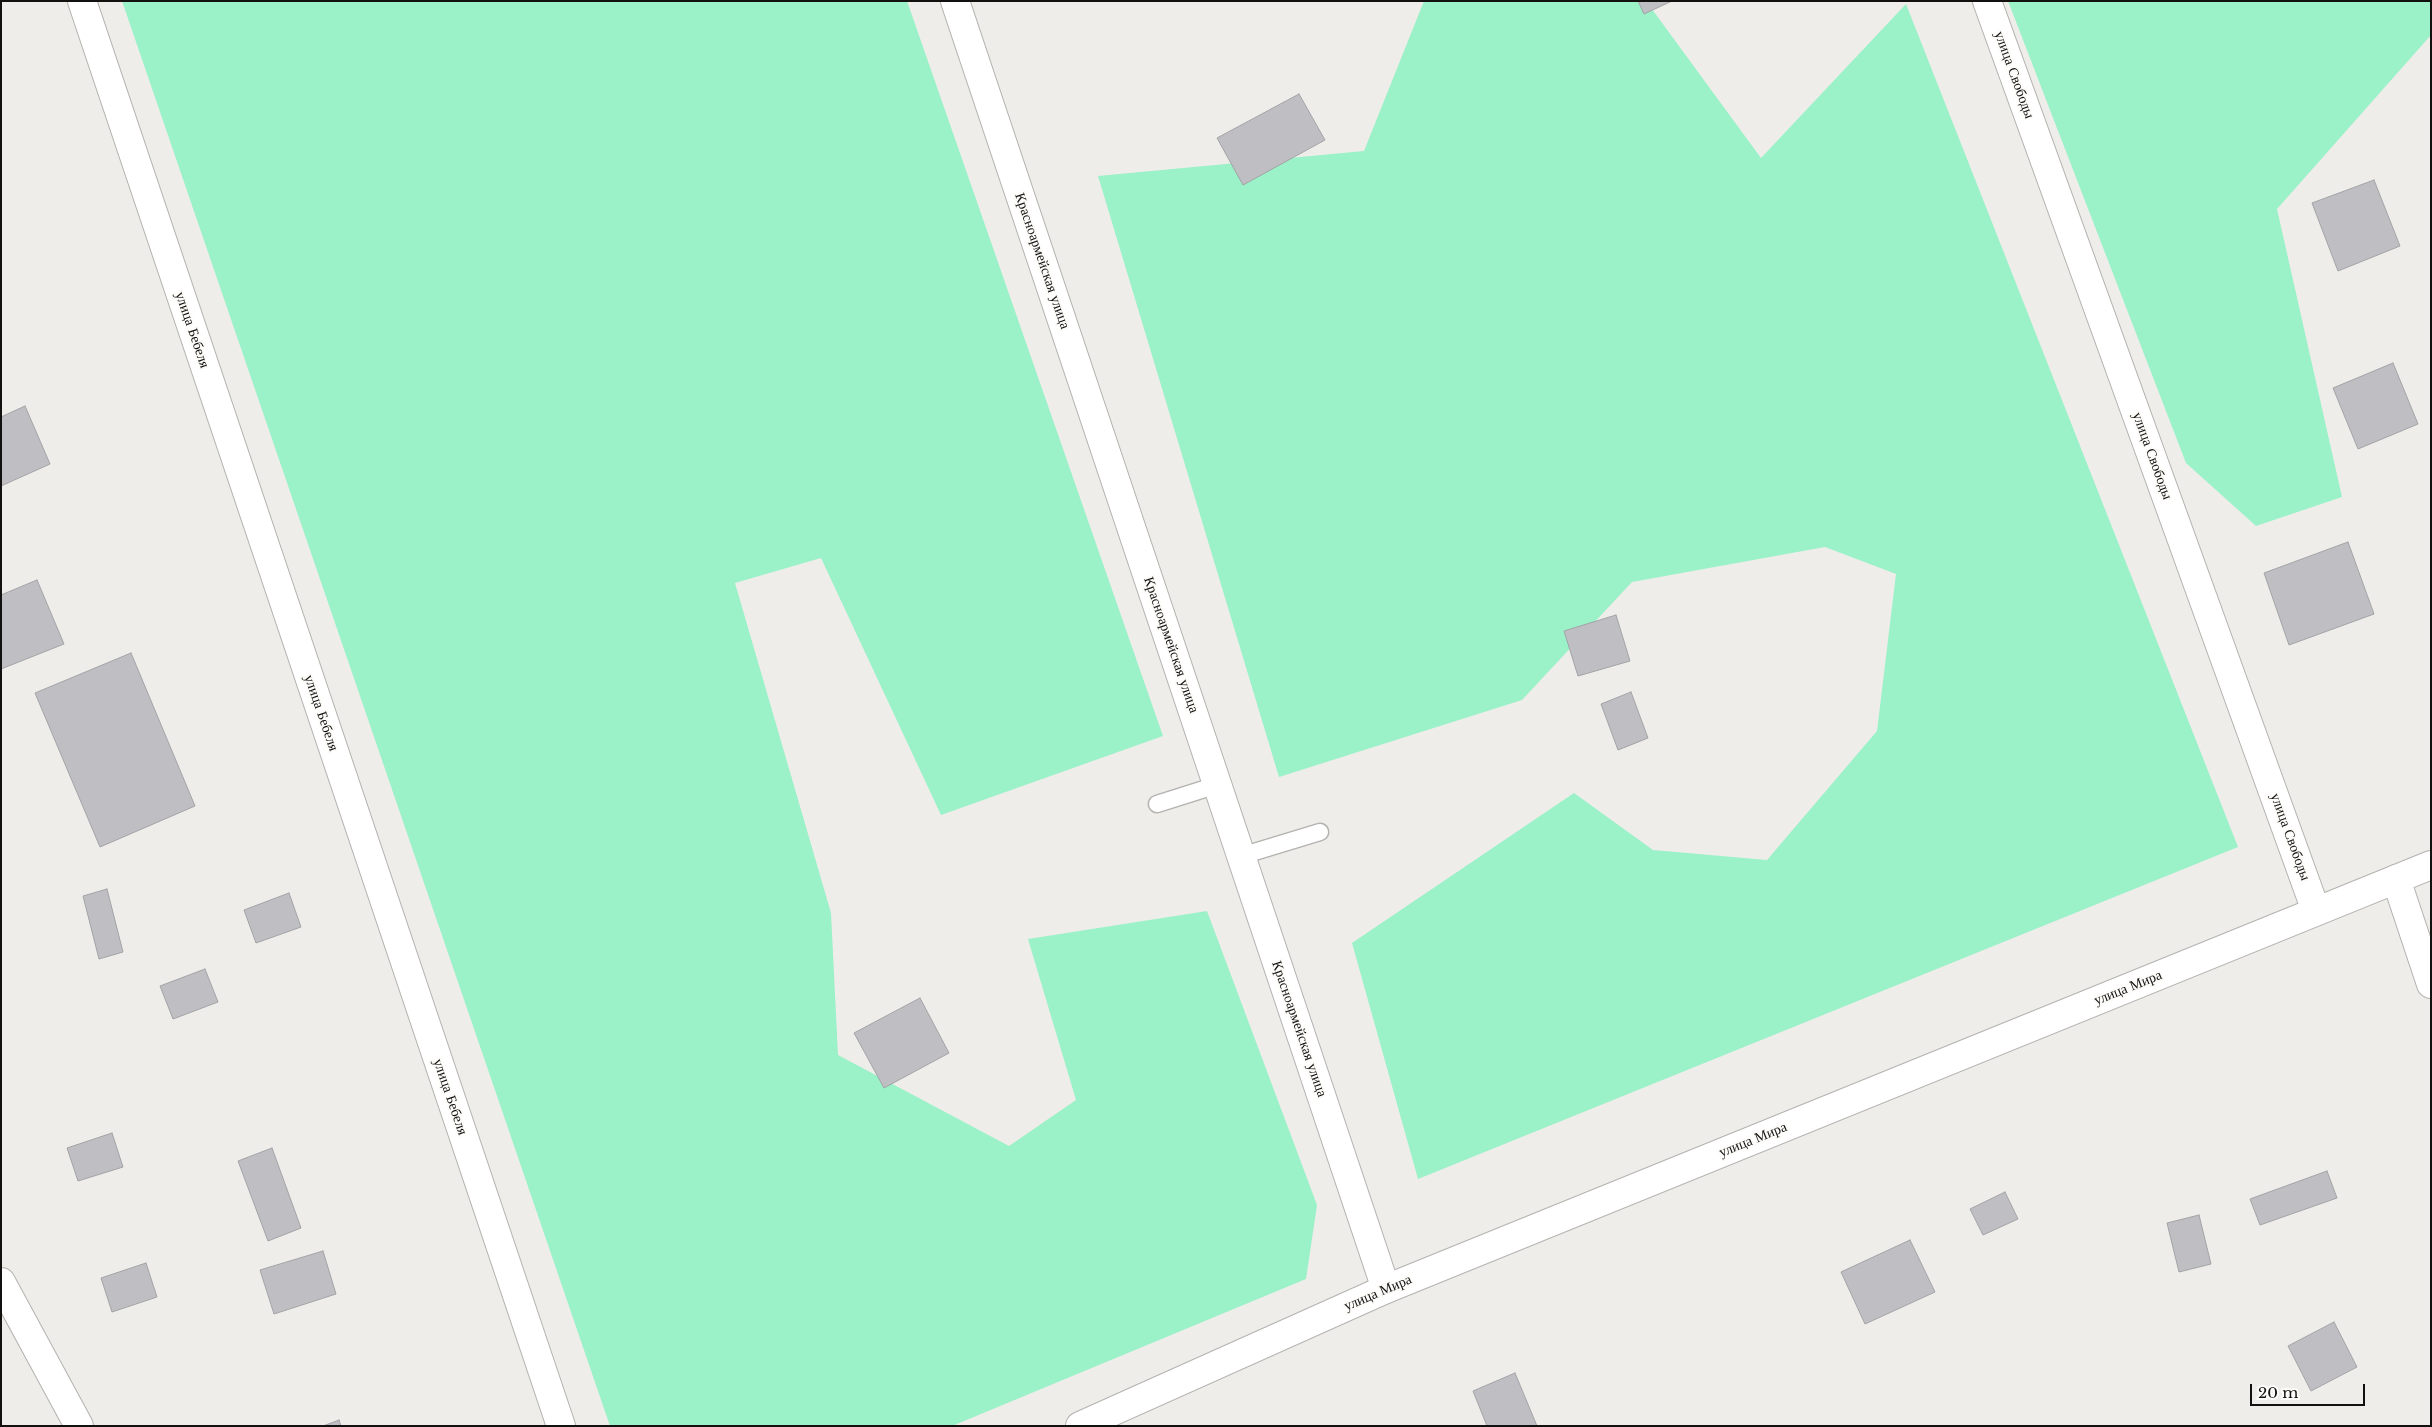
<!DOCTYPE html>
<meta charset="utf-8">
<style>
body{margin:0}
#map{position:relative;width:2432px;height:1427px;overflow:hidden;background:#efedea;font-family:"Libre Baskerville",serif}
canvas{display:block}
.frame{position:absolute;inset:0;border:2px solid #121110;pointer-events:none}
.scale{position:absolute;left:2250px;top:1384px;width:115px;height:22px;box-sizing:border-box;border:2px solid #121110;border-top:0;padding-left:6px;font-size:15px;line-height:18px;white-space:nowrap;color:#121110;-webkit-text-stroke:4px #fcfbf7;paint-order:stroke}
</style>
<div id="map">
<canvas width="2432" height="1427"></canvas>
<div class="frame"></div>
<div class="scale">20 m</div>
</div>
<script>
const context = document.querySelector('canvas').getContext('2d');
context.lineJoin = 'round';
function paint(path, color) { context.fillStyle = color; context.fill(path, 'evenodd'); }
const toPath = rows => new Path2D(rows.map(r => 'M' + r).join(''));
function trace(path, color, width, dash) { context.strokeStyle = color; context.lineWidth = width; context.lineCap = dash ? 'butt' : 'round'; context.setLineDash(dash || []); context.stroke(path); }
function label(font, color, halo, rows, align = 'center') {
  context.font = font + ' "Libre Baskerville",serif'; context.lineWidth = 4; context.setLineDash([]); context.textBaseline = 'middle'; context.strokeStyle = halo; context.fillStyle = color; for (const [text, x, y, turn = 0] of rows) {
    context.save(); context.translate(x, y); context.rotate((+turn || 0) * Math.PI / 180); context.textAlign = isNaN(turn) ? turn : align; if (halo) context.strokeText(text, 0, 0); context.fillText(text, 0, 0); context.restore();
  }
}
const green = toPath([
 [122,1,907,1,1163,736,941,815,821,558,735,583,831,913,838,1055,1009,1146,1076,1100,1028,939,1207,911,1317,1205,1306,1279,952,1426,610,1426],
 [1424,1,1646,1,1761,158,1906,4,2238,847,1418,1179,1352,943,1574,793,1653,850,1767,860,1877,731,1896,574,1825,547,1632,582,1522,700,1279,777,1098,176,1364,151],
 [2008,1,2431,1,2431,35,2277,209,2342,497,2256,526,2186,463]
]);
const building = toPath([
 [1638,1,1672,1,1644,14,1638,1],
 [1299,94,1325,140,1243,185,1217,138,1299,94],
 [2374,180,2400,246,2338,271,2312,203,2374,180],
 [2393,363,2418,424,2358,449,2333,388,2393,363],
 [25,406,50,464,1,486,1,417,25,406],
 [2348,542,2374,614,2289,645,2264,573,2348,542],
 [37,580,64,644,1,669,1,595,37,580],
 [1616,615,1630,661,1578,676,1564,631,1616,615],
 [131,653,195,806,100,847,35,693,131,653],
 [1631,692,1648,738,1618,750,1601,704,1631,692],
 [107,889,123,952,99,959,83,896,107,889],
 [289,893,301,927,256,943,244,910,289,893],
 [205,969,218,1002,173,1019,160,986,205,969],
 [920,998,949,1053,884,1088,854,1033,920,998],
 [112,1133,123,1167,78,1181,67,1148,112,1133],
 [272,1148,301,1228,268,1241,238,1161,272,1148],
 [2327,1171,2337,1198,2260,1225,2250,1199,2327,1171],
 [2005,1192,2018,1219,1983,1235,1970,1209,2005,1192],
 [2199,1215,2211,1264,2179,1272,2167,1223,2199,1215],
 [1910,1240,1935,1292,1865,1324,1841,1272,1910,1240],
 [323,1251,336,1294,274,1314,260,1270,323,1251],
 [146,1263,157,1297,112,1312,101,1278,146,1263],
 [2334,1322,2357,1367,2311,1391,2288,1346,2334,1322],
 [1515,1373,1537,1426,1487,1426,1473,1391,1515,1373],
 [339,1420,341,1426,323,1426,339,1420]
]);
const service = toPath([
 [1157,804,1217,785],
 [1241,856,1320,832]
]);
const minor = toPath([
 [82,1,561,1426],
 [955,1,1386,1289],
 [1987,1,2316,911],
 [2396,879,2431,984],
 [1,1282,79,1426]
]);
const tertiary = toPath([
 [1080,1426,1386,1289,2431,865]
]);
const streetNames = [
 ["улица Свободы",2014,75,70],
 ["Красноармейская улица",1042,261,71],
 ["улица Бебеля",192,330,71],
 ["улица Свободы",2152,456,70],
 ["Красноармейская улица",1171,645,71],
 ["улица Бебеля",321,713,71],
 ["улица Свободы",2290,837,70],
 ["улица Мира",2128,988,-22],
 ["Красноармейская улица",1299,1029,71],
 ["улица Бебеля",450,1097,71],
 ["улица Мира",1753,1140,-22],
 ["улица Мира",1378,1293,-23]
];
paint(green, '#9bf1c8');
paint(building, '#bfbfc3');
trace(building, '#a2a3a6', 1);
trace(service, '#b3b2af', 19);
trace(minor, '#b3b2af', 30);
trace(tertiary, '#b3b2af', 30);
trace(service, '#fff', 16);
trace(minor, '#fff', 28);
trace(tertiary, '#fff', 28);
label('14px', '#121110', '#fcfbf7', streetNames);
</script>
